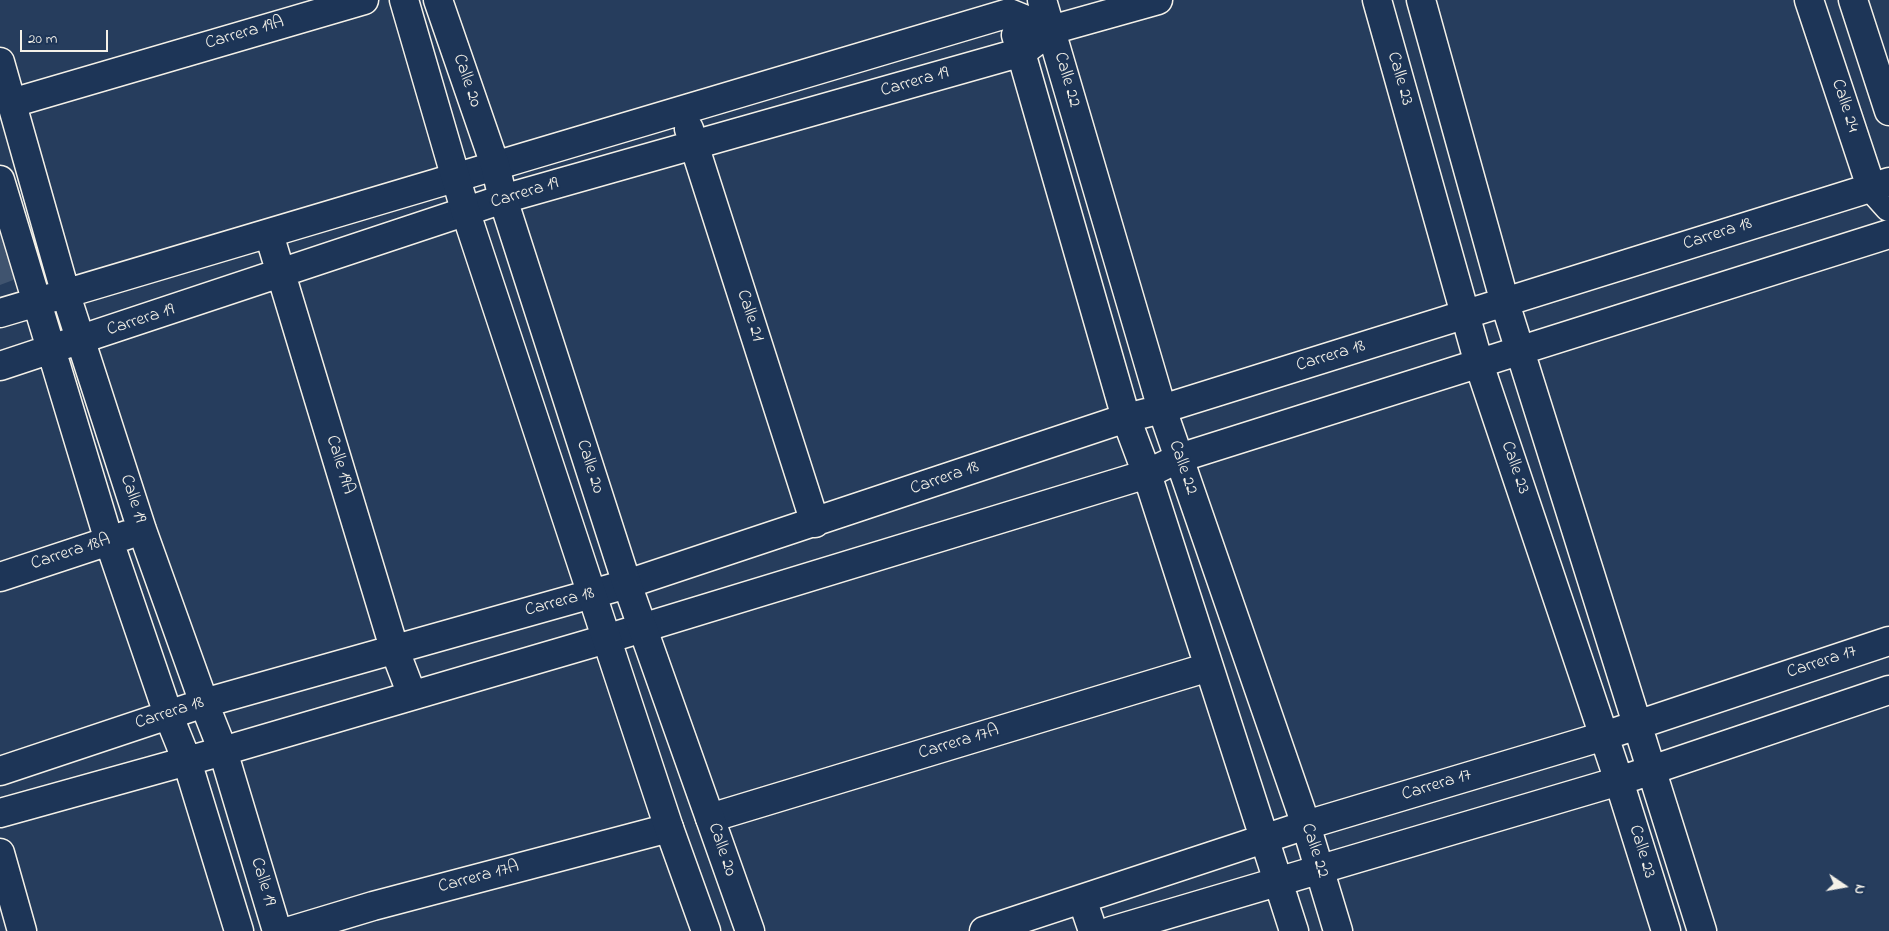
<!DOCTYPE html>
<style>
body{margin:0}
#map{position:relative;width:1889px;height:931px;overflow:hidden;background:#263d5d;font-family:"Indie Flower",sans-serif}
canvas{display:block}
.north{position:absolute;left:1819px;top:861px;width:50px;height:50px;-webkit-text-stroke:4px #1d3557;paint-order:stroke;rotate:102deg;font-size:14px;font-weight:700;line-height:20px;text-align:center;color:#f4f1e8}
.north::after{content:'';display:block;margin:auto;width:18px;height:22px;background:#f4f1e8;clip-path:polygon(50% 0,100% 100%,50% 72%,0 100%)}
.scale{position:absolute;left:20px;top:30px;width:88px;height:22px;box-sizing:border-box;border:2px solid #f4f1e8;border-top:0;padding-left:6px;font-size:15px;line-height:18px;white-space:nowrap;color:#f4f1e8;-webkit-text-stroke:4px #1d3557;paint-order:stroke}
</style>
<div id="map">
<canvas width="1889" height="931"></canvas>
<div class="north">N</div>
<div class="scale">20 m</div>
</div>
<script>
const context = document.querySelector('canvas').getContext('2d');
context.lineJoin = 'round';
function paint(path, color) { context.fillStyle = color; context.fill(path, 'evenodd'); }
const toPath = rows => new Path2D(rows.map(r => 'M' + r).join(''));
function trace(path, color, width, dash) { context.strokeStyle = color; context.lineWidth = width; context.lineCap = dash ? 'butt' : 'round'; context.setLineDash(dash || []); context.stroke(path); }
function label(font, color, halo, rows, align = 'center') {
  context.font = font + ' "Indie Flower",sans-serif'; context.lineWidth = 4; context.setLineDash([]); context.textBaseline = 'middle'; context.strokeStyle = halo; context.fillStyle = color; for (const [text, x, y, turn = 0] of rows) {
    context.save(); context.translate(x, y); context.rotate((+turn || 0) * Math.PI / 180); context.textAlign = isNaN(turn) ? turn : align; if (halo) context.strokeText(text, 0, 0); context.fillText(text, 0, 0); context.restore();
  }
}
const green = toPath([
 [0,230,16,279,0,285]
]);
const minor = toPath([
 [1042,0,1162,409,1306,825,1338,931],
 [1377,0,1479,364,1619,781,1666,931],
 [1421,0,1505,303,1702,931],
 [1809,0,1871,187,1889,207],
 [1853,0,1889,111],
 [1016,35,1126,418,1147,474,1294,931],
 [0,62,66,295,142,530,204,703,223,751,277,931],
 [12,103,364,0],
 [689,129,815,523],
 [0,180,109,541,168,714,187,761,239,931],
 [269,234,394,648,412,695],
 [0,313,1009,13,1051,30],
 [0,366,503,199,1022,52,1051,30,1158,0],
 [0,577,127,535],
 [0,771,204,703,627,584,1126,418,1162,409,1889,182],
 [0,813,223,751,606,639,1147,474,1179,458,1889,234],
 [710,818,1209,667],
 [0,853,22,931],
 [1082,899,1093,931],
 [290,931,373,906,669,828],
 [984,931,1306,825,1604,736,1889,641],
 [1111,931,1619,781,1889,690]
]);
const tertiary = toPath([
 [404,0,466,213,669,828,706,931],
 [438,0,495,165,503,199,627,584,750,931]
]);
const streetNames = [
 ["Carrera 19A",245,34,-16],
 ["Calle 23",1399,79,74],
 ["Calle 22",1066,80,74],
 ["Calle 20",466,81,71],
 ["Carrera 19",915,83,-16],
 ["Calle 24",1844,106,72],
 ["Carrera 19",525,194,-17],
 ["Carrera 18",1718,235,-18],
 ["Calle 21",749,316,72],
 ["Carrera 19",141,321,-18],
 ["Carrera 18",1331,357,-17],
 ["Calle 19A",339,465,73],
 ["Calle 20",589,467,72],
 ["Calle 22",1182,468,71],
 ["Calle 23",1514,468,71],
 ["Carrera 18",945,479,-19],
 ["Calle 19",132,499,72],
 ["Carrera 18A",71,553,-18],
 ["Carrera 18",560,603,-15],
 ["Carrera 17",1822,663,-18],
 ["Carrera 18",170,714,-18],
 ["Carrera 17A",959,743,-17],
 ["Carrera 17",1437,786,-17],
 ["Calle 20",721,850,71],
 ["Calle 22",1314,851,72],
 ["Calle 23",1641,852,73],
 ["Carrera 17A",479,878,-15],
 ["Calle 19",262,882,73]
];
paint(green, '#40546f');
trace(minor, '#f4f1e8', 31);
trace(tertiary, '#f4f1e8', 31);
trace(minor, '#1d3557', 28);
trace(tertiary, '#1d3557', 28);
label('18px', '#f4f1e8', '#1d3557', streetNames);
</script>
